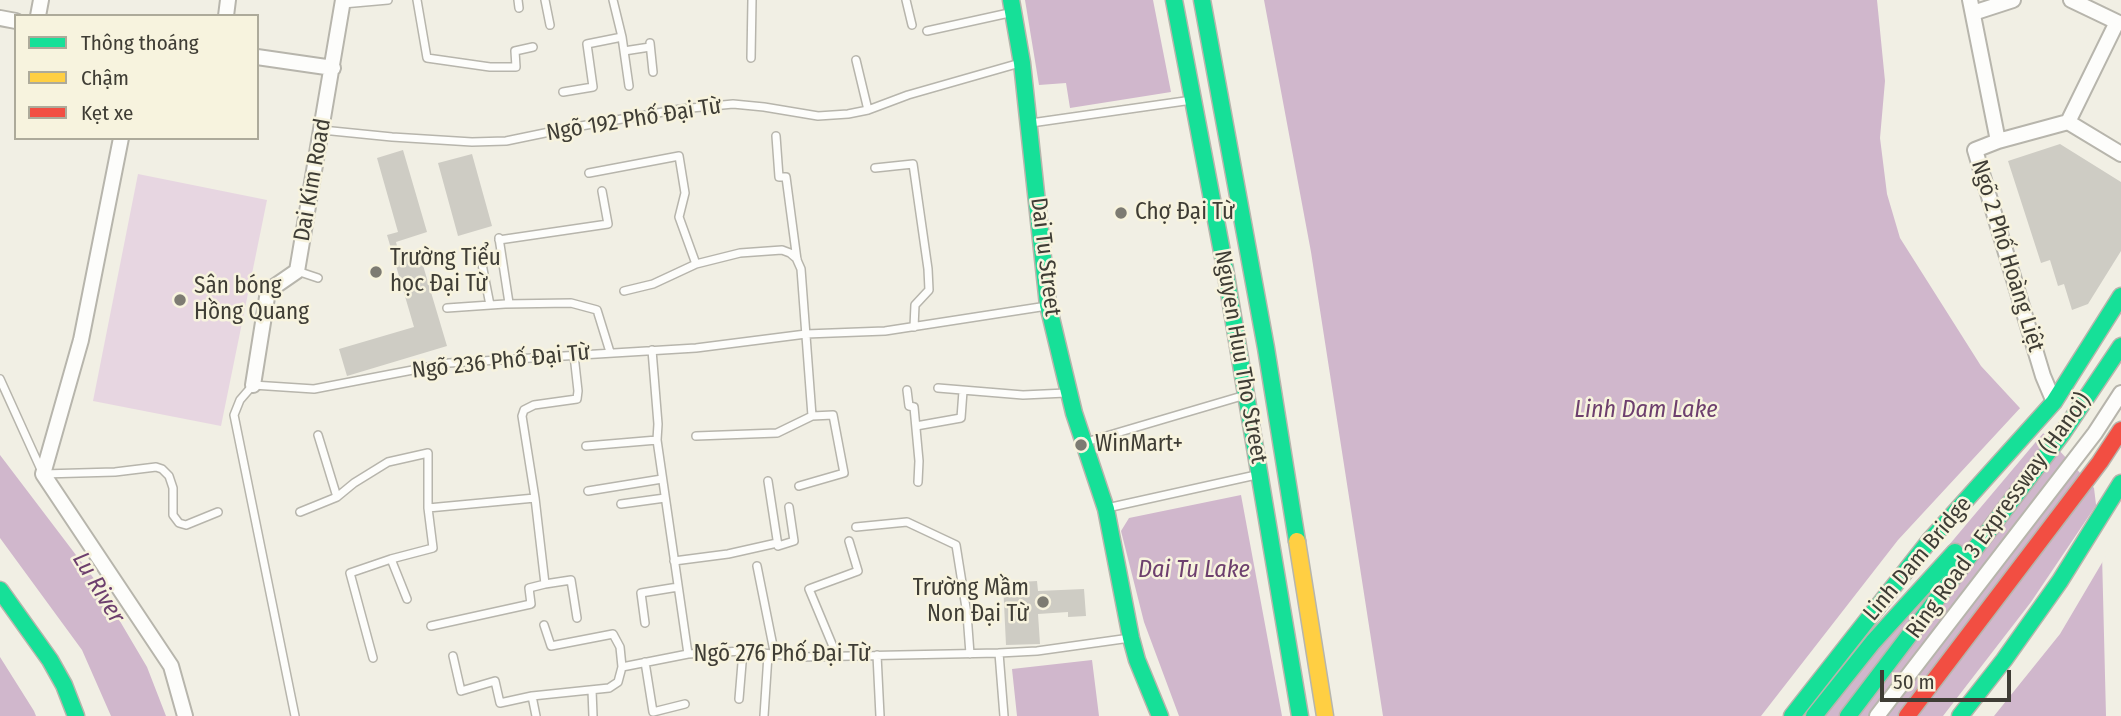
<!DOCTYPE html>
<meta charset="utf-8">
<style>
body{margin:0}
#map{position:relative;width:2121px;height:716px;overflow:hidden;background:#f1efe4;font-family:"Fira Sans Condensed",sans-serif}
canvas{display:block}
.legend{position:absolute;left:14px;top:14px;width:245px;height:126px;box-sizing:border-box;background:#f7f3de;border:2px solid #adaa9a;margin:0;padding:9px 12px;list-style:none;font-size:21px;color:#3f3d35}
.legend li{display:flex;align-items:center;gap:14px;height:35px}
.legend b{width:35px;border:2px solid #adaa9a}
.scale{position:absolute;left:1880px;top:670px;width:131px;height:32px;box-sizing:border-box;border:4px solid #3f3d35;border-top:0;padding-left:9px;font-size:21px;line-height:24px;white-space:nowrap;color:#3f3d35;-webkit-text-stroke:5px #f7f3de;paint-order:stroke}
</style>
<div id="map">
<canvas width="2121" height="716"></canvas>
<ul class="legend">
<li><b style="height:9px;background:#16e098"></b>Thông thoáng</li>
<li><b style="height:9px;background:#ffcf43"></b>Chậm</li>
<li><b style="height:9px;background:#f24e42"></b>Kẹt xe</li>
</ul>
<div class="scale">50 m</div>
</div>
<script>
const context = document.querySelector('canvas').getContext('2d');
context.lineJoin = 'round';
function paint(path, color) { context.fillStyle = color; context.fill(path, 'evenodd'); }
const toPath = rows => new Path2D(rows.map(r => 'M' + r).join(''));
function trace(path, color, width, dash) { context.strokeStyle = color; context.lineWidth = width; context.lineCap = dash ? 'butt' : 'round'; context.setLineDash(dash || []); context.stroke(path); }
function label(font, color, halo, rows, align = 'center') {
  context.font = font + ' "Fira Sans Condensed",sans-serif'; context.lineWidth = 5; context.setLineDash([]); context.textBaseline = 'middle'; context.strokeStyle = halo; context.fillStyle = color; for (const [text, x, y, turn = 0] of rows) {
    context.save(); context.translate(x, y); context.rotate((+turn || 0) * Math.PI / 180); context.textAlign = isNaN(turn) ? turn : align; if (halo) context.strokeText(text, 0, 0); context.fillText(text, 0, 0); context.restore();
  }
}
const green = toPath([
 [138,174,267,200,221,426,93,401]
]);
const water = toPath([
 [1025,0,1153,0,1171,92,1070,108,1066,83,1039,85],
 [1264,0,1877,0,1885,81,1880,138,1887,194,1900,238,1981,366,2094,488,2102,554,2106,716,1383,716,1311,252],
 [0,455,98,584,147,667,166,716,111,716,82,650,0,538],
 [1241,495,1282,716,1179,716,1144,622,1121,531,1129,518],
 [0,657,34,711,36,716,0,716],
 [1092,660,1099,716,1017,716,1012,669]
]);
const pier = toPath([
 [2022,406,2045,431,1842,672,1807,716,1761,716,1898,540],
 [2099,501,2106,556,2060,634,1994,716,1943,716,2031,602]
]);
const building = toPath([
 [2060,144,2121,182,2121,251,2088,304,2072,310,2064,284,2058,286,2050,260,2041,263,2008,161],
 [403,150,427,232,396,242,400,258,419,252,447,346,347,376,339,349,414,327,387,235,398,232,377,158],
 [472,154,492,226,458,236,438,163],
 [1037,581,1038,591,1084,589,1086,616,1068,617,1068,612,1038,614,1040,644,1006,645,1003,583]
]);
const lane = toPath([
 [417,0,427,58,490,67,516,67,515,51,533,47],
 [518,0,519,8],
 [545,0,550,25],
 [906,0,912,25],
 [343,4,388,0],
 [927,31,1009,13],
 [622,37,629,86],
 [650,43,653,72],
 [624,51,650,47],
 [751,58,752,0],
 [856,60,868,110],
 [563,92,593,87,587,44,622,37,613,0],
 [1031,123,1192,100],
 [322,130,392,137,472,142,506,141,569,128,681,109,733,104,764,107,818,116,848,114,868,110,908,95,1020,63],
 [875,168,913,164,928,269,929,290,915,305,914,327],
 [589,173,679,156,685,193,679,217,696,264,740,253,782,250,790,253,797,259],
 [499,238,509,303],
 [499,240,608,224,602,191],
 [481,259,490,305],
 [297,271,318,278],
 [624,291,653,284,696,264],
 [447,308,505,304,571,303,597,310,610,352],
 [652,350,658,424,657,440,688,654],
 [0,379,43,474,115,472,156,467,162,469,169,476,173,488,173,515,179,523,186,525,218,512],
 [938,388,1023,395,1066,393],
 [907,390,909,406,914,407,919,461,918,482],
 [916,426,961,418,963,391],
 [318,435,337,497],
 [696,436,777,433,812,416,801,269,797,260,786,177,779,177,776,136],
 [1086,442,1242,396],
 [586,446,657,440],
 [768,481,778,546,794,541,789,507],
 [799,486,844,473,833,415,812,416],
 [588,491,662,479],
 [621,504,665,498],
 [1107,508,1256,475],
 [300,512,337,497,354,483,388,462,428,453,428,508],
 [856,527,907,522,956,545,967,614,970,654],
 [391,559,407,599],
 [674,561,728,554,777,543],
 [757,566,775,656],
 [545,584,571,580,577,618],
 [645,623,641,593,678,587],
 [544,625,551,646,613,634,620,647,622,667],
 [431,626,531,604,529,588,545,584,535,498],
 [999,653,1004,716],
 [877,655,880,716],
 [453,656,461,691,495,681,500,703,532,696,609,688,618,682,622,667,688,654,743,651,801,657,999,653,1037,651,1130,638],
 [837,656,809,589,858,571,849,541],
 [373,658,350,573,391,559,433,548,428,508,535,498,522,416,524,410,534,405,577,399,578,391,574,355],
 [645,662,653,712,685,704],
 [592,690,593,716],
 [532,696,536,716],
 [739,699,743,651],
 [295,716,234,415,240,400,253,385,314,389,449,363,696,348,806,334,885,331,1047,306],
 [764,716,768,655]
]);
const street = toPath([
 [1970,0,1998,141,1975,150,2043,376,2054,402],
 [1973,13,2013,0],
 [38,16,41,0],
 [226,16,228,0],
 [0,18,16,21],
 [257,57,333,68],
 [2068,122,2117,22,2071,0],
 [121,138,81,340,43,474,171,666,185,716],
 [1998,141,2068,122,2121,154],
 [253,385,268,291,297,271,343,0],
 [1877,716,2095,433,2121,393]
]);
const fast = toPath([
 [1011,0,1022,63,1048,305,1074,413,1106,509,1131,638,1137,660,1160,716],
 [1174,0,1223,257,1300,716],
 [1202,0,1266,348,1297,541],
 [0,590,50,660,64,685,76,716],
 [1792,716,1930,540,2054,402,2121,296],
 [1814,716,1873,642,1955,552],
 [1848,716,2062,434,2121,346],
 [1960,716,2004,660,2060,581,2121,483]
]);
const slow = toPath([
 [1297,541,1325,716]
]);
const jam = toPath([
 [1907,716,2100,462,2121,430]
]);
const markers = [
 [1121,213,7,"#7d7b72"],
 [376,272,7,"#7d7b72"],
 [180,300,7,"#7d7b72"],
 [1081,445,7,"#7d7b72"],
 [1043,602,7,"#7d7b72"]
];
const streetNames = [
 ["Ngõ 192 Phố Đại Từ",634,120,-9],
 ["Dai Kim Road",313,180,-80],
 ["Ngõ 2 Phố Hoàng Liệt",2007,256,73],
 ["Dai Tu Street",1045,257,83],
 ["Nguyen Huu Tho Street",1240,357,80],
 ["Ngõ 236 Phố Đại Từ",501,362,-6],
 ["Ring Road 3 Expressway (Hanoi)",1999,516,-54],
 ["Linh Dam Bridge",1918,559,-50],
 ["Ngõ 276 Phố Đại Từ",782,655]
];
const poiNames = [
 ["Chợ Đại Từ",1135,213],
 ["Trường Tiểu",390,259],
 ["học Đại Từ",390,285],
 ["Sân bóng",194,287],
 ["Hồng Quang",194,313],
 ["WinMart+",1095,445],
 ["Trường Mầm",1029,589,"right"],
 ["Non Đại Từ",1029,615,"right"]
];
const waterNames = [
 ["Linh Dam Lake",1646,410],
 ["Dai Tu Lake",1194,570],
 ["Lu River",98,588,59]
];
paint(green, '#e7d6e1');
paint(water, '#d0b7cc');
paint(pier, '#f1efe4');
paint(building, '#ceccc4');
trace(lane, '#b7b5ac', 10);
trace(street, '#b7b5ac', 18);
trace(fast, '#b7b5ac', 19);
trace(slow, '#b7b5ac', 19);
trace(jam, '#b7b5ac', 19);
trace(lane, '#fdfdfb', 7);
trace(street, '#fdfdfb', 14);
trace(fast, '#16e098', 16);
trace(slow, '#ffcf43', 16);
trace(jam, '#f24e42', 16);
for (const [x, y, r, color] of markers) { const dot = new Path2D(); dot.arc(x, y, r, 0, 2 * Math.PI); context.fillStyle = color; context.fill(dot); trace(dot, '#f7f3de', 2.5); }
label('23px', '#3f3d35', '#f7f3de', streetNames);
label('23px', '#3f3d35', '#f7f3de', poiNames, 'left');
label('italic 24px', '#6d3f6e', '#f7f3de', waterNames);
</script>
